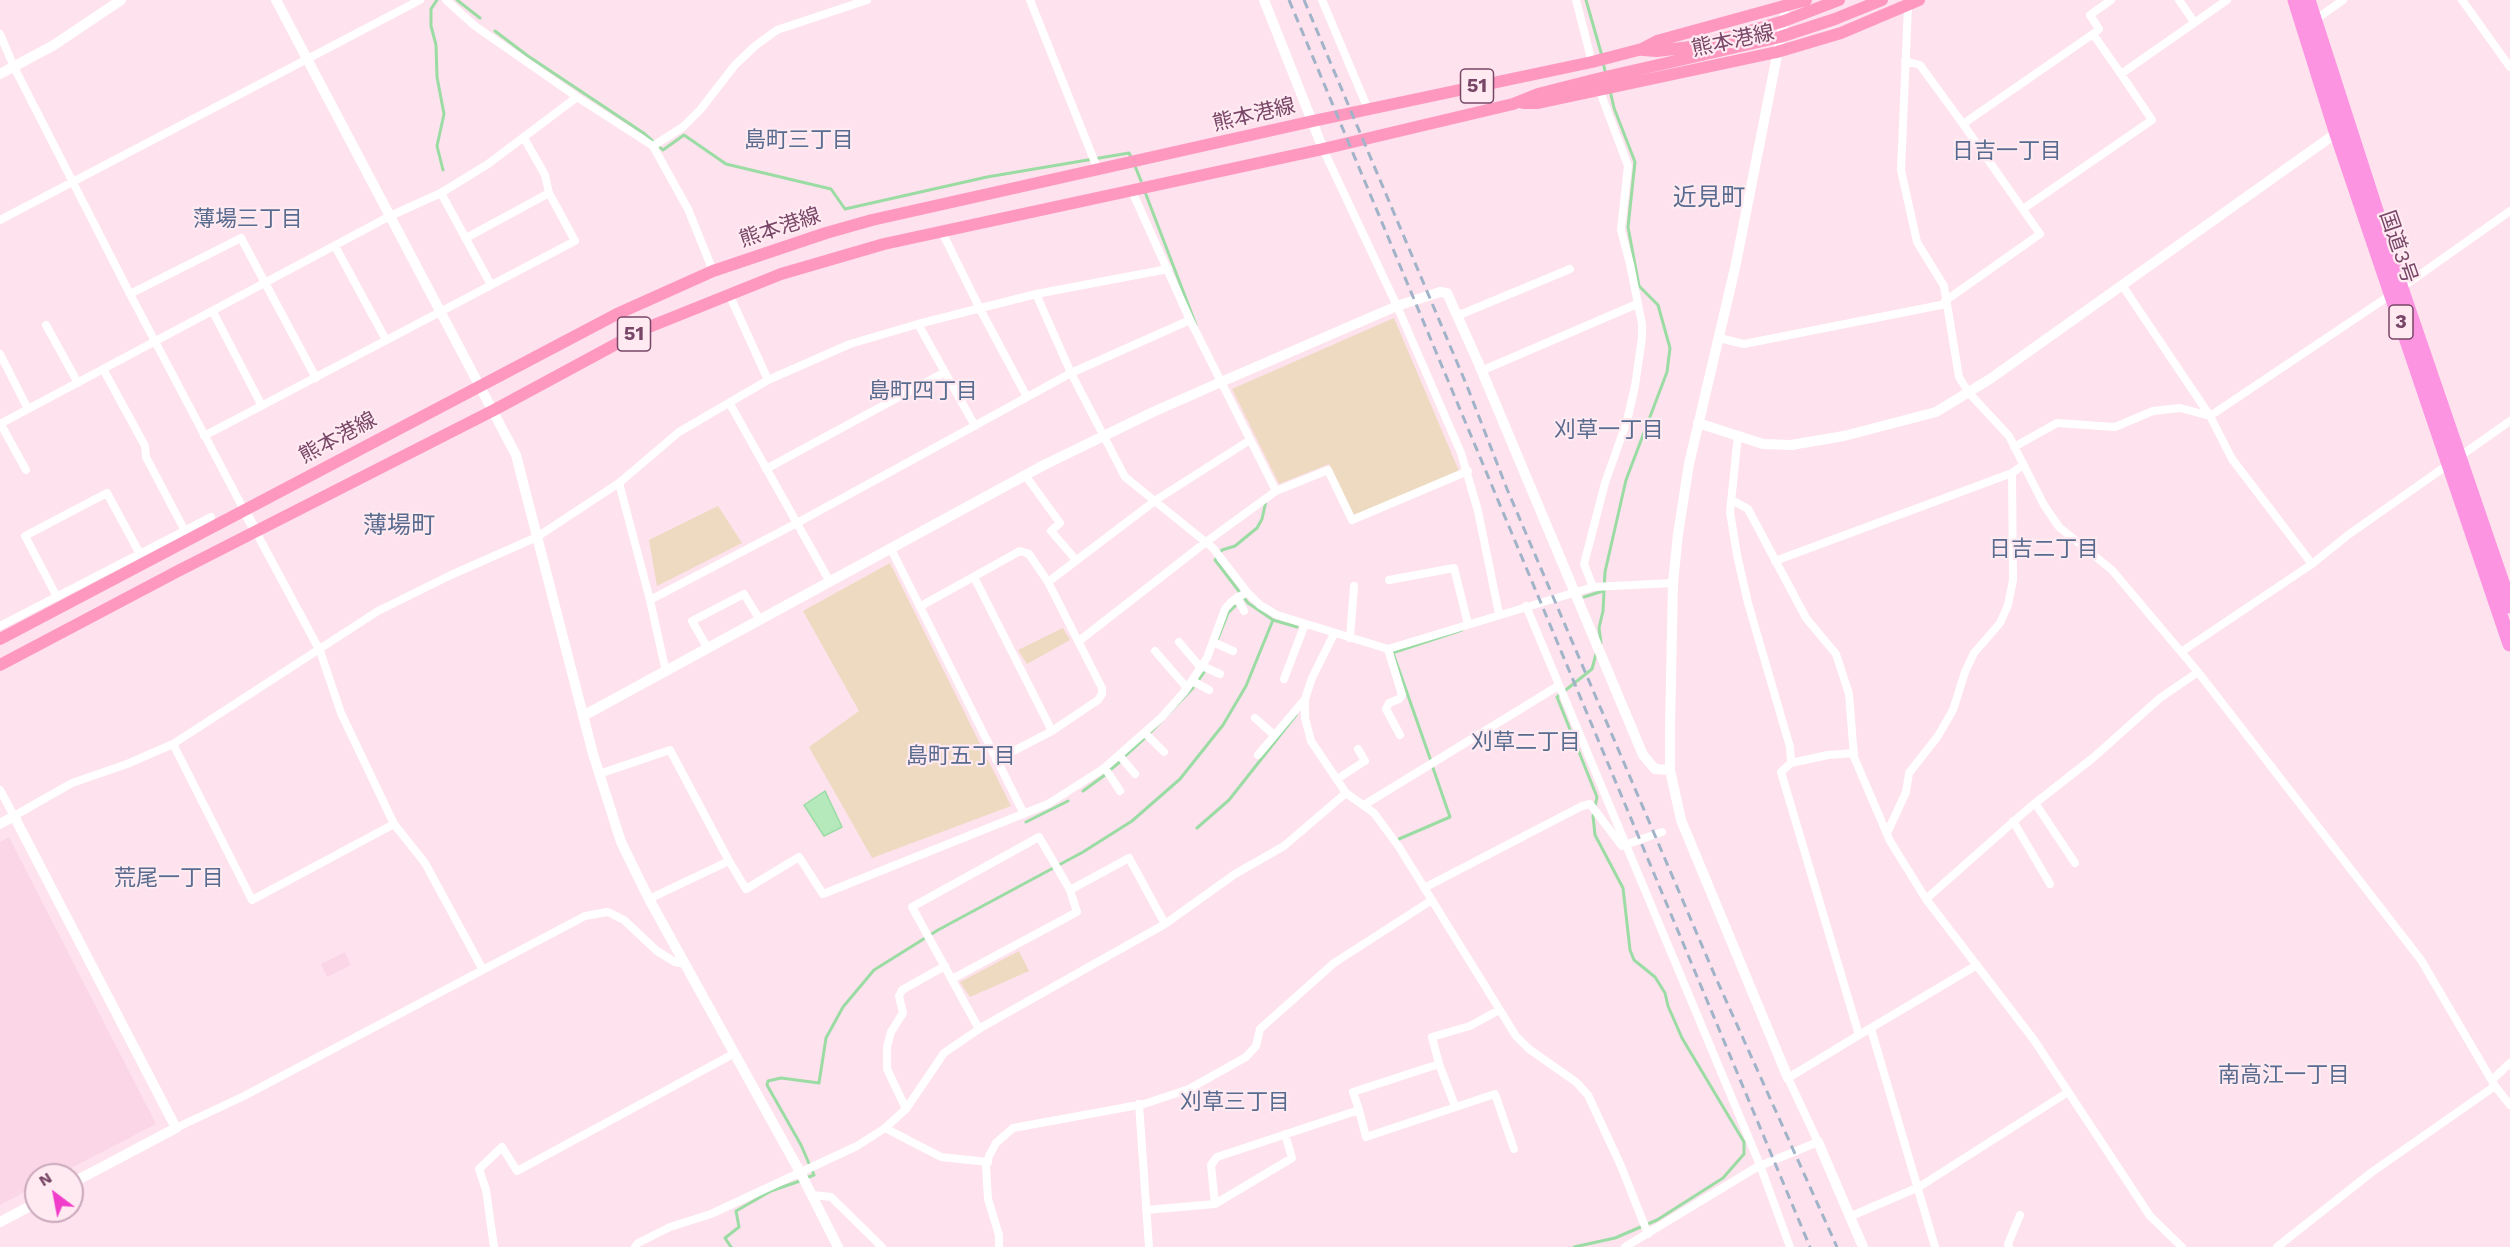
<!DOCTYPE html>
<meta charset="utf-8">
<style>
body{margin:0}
#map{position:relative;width:2510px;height:1247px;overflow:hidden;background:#fee2ed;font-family:"Work Sans",sans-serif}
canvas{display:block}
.north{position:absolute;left:24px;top:1163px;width:60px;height:60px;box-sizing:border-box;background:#ffeaf2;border:2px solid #c9a8ba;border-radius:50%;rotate:328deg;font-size:16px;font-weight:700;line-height:24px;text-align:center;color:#784666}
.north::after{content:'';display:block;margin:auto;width:21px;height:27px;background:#f13eca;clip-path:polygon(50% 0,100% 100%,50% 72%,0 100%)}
</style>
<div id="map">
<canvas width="2510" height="1247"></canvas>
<div class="north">N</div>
</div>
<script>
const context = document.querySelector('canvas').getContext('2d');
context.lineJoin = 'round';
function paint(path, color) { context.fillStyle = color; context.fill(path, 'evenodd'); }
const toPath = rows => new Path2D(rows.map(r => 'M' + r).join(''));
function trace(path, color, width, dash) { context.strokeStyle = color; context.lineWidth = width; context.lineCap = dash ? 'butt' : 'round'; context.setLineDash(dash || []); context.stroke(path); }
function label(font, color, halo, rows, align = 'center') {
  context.font = font + ' "Work Sans","Noto Sans JP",sans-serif'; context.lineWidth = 4.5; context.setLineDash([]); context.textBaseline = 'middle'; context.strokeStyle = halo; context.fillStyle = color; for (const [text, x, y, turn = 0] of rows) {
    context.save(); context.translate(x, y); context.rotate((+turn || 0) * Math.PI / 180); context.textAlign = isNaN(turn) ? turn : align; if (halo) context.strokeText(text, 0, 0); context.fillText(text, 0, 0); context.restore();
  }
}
const residential = toPath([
 [9,837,156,1124,58,1175,36,1175,36,1186,0,1205,0,842],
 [345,952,351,965,327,977,321,964]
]);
const green = toPath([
 [1394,318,1459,471,1353,517,1329,464,1279,484,1232,389],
 [718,506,742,543,657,586,649,540],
 [890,563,1011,806,872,858,809,747,859,711,803,611],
 [1063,628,1070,640,1027,664,1018,650],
 [1019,951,1029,971,970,997,960,982]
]);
const water = toPath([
 [825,791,842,827,824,836,804,805,825,791]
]);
const stream = toPath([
 [437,0,431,9,431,26,436,45,437,77,444,114,437,146,443,170],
 [457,0,480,18],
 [1586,0,1602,56],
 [495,31,528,56,645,134,663,150,684,135,726,164,831,189,845,209,987,177,1129,153,1131,157],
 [1603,62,1605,71],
 [1135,166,1141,181],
 [1145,192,1196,325],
 [1584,597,1603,591],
 [1273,620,1297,627],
 [1217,641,1228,613,1235,606],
 [1601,643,1599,628,1603,611,1605,572,1626,480,1667,372,1670,348,1658,305,1639,286,1628,227,1635,162,1614,108,1610,90],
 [1392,653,1462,630],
 [1393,653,1431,761],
 [1198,681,1205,671],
 [1149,734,1193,688],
 [1124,757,1144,739],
 [1110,770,1121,761],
 [1083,791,1105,775],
 [1026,822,1068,801],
 [1197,828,1229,800,1296,715],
 [1399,839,1450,817,1433,768],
 [806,1178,814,1175,801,1145,767,1085,768,1081,781,1078,819,1083,826,1038,843,1007,874,970,938,930,1083,852,1132,821,1180,779,1223,725,1246,686,1273,620,1248,603,1215,560,1222,550,1235,546,1257,528,1262,519,1266,501],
 [731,1247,725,1238,739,1227,736,1211,771,1191,800,1181],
 [1574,1247,1615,1238,1657,1220,1723,1178,1744,1154,1744,1142,1682,1038,1668,1006,1665,993,1655,977,1634,960,1630,950,1623,888,1595,835,1593,816,1597,797,1557,697,1592,669,1596,654]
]);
const street = toPath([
 [446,0,475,26,577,97,653,146,683,127,700,110,735,65,755,46,777,30,867,0],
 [1030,0,1098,170],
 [1322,0,1368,109],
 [1576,0,1592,62],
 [2179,0,2194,22],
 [2462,0,2510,67],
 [1908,6,1901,170,1917,242,1944,286,1959,377,1969,393,2009,436,2044,505,2059,527,2112,570,2198,672,2421,960,2495,1086,2510,1105],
 [2315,20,2343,0],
 [0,34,14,67,130,294,244,510],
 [2091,36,2099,29,2090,15,2111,0],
 [1905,61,1920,65,1963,124,2093,34,2121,74,2227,0],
 [653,146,688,209,713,271],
 [1323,149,1397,306,1461,453,1478,511,1499,614],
 [1131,189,1190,320,1276,491],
 [441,193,491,285],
 [2023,209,2152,120,2121,74],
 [0,220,420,0],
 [942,232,980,309,1027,397],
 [466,238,549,193],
 [335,246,386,340],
 [2122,285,2210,416,2232,459,2312,564],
 [2401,288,2510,211],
 [130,294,241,238,316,378],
 [729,294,768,380],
 [1036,294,1071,373,1125,477,1213,548,1247,592,1260,605,1277,615,1388,649,1593,587,1673,583],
 [1945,301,2040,234,1963,124],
 [213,312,262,406],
 [1457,316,1570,269],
 [918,324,975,426],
 [46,325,78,383],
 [1719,338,1744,344,1946,304],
 [0,354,28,409],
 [103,369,145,446,146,457,185,531],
 [1481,371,1637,304],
 [730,404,830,582],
 [0,423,26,470],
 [0,424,390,216,441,193,488,164,577,97],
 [1738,435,1730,512,1737,555,1748,603,1790,747,1791,763,1781,772,1859,1035,1977,965],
 [204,436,575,241,549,193,545,175,524,138],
 [2014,447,2057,423,2115,427,2153,411,2180,408,2210,416,2392,294],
 [766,469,945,372],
 [1025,475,1060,523,1051,531,1076,560],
 [619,483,650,600,666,672],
 [1732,500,1748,509,1806,618,1836,654,1849,694,1854,757,1890,841,1926,899,2034,1040,2150,1216,2182,1247],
 [256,532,320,651,341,713,394,824,425,863,483,970],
 [891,549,1024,814],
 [1775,561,2012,473,2023,465],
 [974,577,1052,731],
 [1389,580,1454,568,1468,624],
 [1048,582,1156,500,1250,440],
 [1593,587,1584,564,1605,483,1627,421,1635,386,1642,338,1642,324,1630,264,1621,230,1628,166,1599,89],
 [57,597,25,536,107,493,140,554],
 [1237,597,1244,611],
 [650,600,797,523,1071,373,1190,320],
 [921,606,1020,551,1029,554,1048,582,1102,688,1102,694,1098,700,1052,731,996,760],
 [1526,606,1760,1165,1790,1247],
 [0,626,211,517],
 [1334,634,1312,678,1305,699,1305,718,1311,741,1346,793,1374,813,1399,847,1516,1036,1529,1049,1576,1082,1588,1095,1621,1166,1648,1234],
 [1350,638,1354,586],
 [1079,641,1206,542,1276,491,1328,470,1352,520,1468,471],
 [1179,642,1201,668],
 [1213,642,1233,651],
 [708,649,692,621,744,594,760,620],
 [1388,649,1402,695,1399,699,1389,703,1386,709,1400,735],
 [1155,651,1187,688],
 [2181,652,2312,564,2348,535,2510,421],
 [1202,666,1220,674],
 [1284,679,1305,624],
 [1193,681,1209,690],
 [1255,718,1274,735],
 [1145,733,1164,752],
 [173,744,252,900,394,824],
 [1119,755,1135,774],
 [1258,755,1305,699],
 [1791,763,1828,755,1854,753],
 [1105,768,1120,791],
 [599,774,670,750,729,861,746,889,799,857,823,894,1048,804,1103,769,1162,717,1185,691,1207,658,1225,609,1231,602,1247,592],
 [1337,779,1365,761,1358,749],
 [0,790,14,816,72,783,127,764,173,744,378,611,451,575,537,537,619,483,679,432,768,380,850,344,918,324,1036,294,1168,269],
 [2035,803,2075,863],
 [1364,805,1558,686],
 [2013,821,2050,884],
 [1888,831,1906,792,1909,773,1938,736,1953,710,1965,672,1974,653,2000,623,2008,605,2013,580,2012,473],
 [1424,888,1582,806,1590,804,1622,846,1662,832],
 [1070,890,1129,858,1165,924],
 [649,899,729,861],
 [1926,899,2029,808,2094,757,2160,698,2198,672],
 [952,979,1077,912,1070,890,1039,837,912,907,979,1029],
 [1871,1029,1935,1247],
 [2492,1080,2510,1063],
 [1139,1104,1149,1247],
 [1455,1106,1439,1064,1432,1037,1470,1026,1499,1010],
 [906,1109,887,1069,887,1047,891,1032,903,1013,899,996,902,990,945,966],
 [1359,1110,1366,1137,1495,1094,1514,1149],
 [176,1128,244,1096,585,916,608,912,624,920,657,951,675,962,685,964],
 [885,1128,941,1157,988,1162],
 [813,1195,831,1197,882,1247],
 [1215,1204,1211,1165,1217,1157,1359,1110,1353,1092,1439,1064],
 [1146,1210,1215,1204,1292,1158,1285,1134],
 [1849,1217,1919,1187,2068,1092],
 [494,1247,486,1190,479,1169,502,1147,517,1171,735,1053],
 [635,1247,638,1243,670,1227,711,1214,857,1146,885,1128,906,1109,944,1053,982,1027,1165,924,1235,874,1284,846,1346,793],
 [999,1247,999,1235,988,1199,986,1167,989,1156,996,1143,1013,1128,1144,1104,1189,1089,1246,1057,1256,1046,1260,1029,1334,963,1432,900],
 [1625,1247,1757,1167,1818,1142,1788,1078,1859,1035],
 [2009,1247,2008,1244,2020,1215],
 [2277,1247,2372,1172,2495,1086]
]);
const secondary = toPath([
 [276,0,516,455,593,754,621,842,649,899,800,1172,838,1247],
 [1264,0,1323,149],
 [1785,15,1735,268,1689,464,1678,534,1673,583,1670,727,1670,770,1681,820,1788,1078],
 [0,74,54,45,121,0],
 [1698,423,1763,444,1791,445,1844,436,1936,412,1990,379,2342,129],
 [244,510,256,532],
 [583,716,1044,465,1153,412,1221,382,1397,306,1440,292,1447,293,1478,362,1643,755,1655,769,1670,770],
 [0,824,14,816,176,1128,72,1183],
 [1818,1142,1863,1247],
 [0,1222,36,1203]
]);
const primary = toPath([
 [1643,50,1657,51,1699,46,1784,21,1839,0],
 [1523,103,1538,103,1777,52,1841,33,1919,0],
 [0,639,617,314,713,271,826,233,872,220,1313,121,1592,62,1642,49,1657,41,1806,0],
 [0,665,178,571,494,410,644,329,781,274,884,244,1323,149,1513,104,1538,94,1597,79,1780,37,1835,19,1882,0]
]);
const highway = toPath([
 [2295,0,2336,131,2510,644],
 [2308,0,2401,288,2510,606]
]);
const rail = toPath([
 [1289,0,1810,1247],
 [1304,0,1467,386,1507,489,1715,976,1837,1247]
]);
const shields = [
 [1477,86,33],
 [2401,322,24],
 [634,334,33]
];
const shieldNames = [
 ["51",1477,86],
 ["3",2401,322],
 ["51",634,334]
];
const streetNames = [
 ["熊本港線",1733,41,-12],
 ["熊本港線",1254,115,-13],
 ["熊本港線",780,228,-18],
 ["国道3号",2398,247,71],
 ["熊本港線",338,438,-28]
];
const neighbourhoodNames = [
 ["島町三丁目",799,141],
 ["日吉一丁目",2007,152],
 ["薄場三丁目",248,220],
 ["島町四丁目",923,392],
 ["刈草一丁目",1609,431],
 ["日吉二丁目",2044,550],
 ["刈草二丁目",1526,743],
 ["島町五丁目",961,757],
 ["荒尾一丁目",169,879],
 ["南高江一丁目",2284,1076],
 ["刈草三丁目",1235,1103]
];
const quarterNames = [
 ["近見町",1709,198],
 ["薄場町",399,526]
];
paint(residential, '#fbd6e7');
paint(green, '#eddac0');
paint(water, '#b5e9bc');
trace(water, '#9bdba4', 1.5);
trace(stream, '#9bdba4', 3);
trace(street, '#fff', 8);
trace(secondary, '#fff', 10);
trace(primary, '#ff98bf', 12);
trace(highway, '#fd94e2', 15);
trace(rail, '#a0b3c8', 3, [9, 6]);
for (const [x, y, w] of shields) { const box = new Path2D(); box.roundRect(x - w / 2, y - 17, w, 34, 4.5); context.fillStyle = '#ffeaf2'; context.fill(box); trace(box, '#784666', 1.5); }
label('bold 20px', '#784666', null, shieldNames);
label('21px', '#784666', '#ffeaf2', streetNames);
label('22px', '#596b8e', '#ffeaf2', neighbourhoodNames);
label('24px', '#596b8e', '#ffeaf2', quarterNames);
</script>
